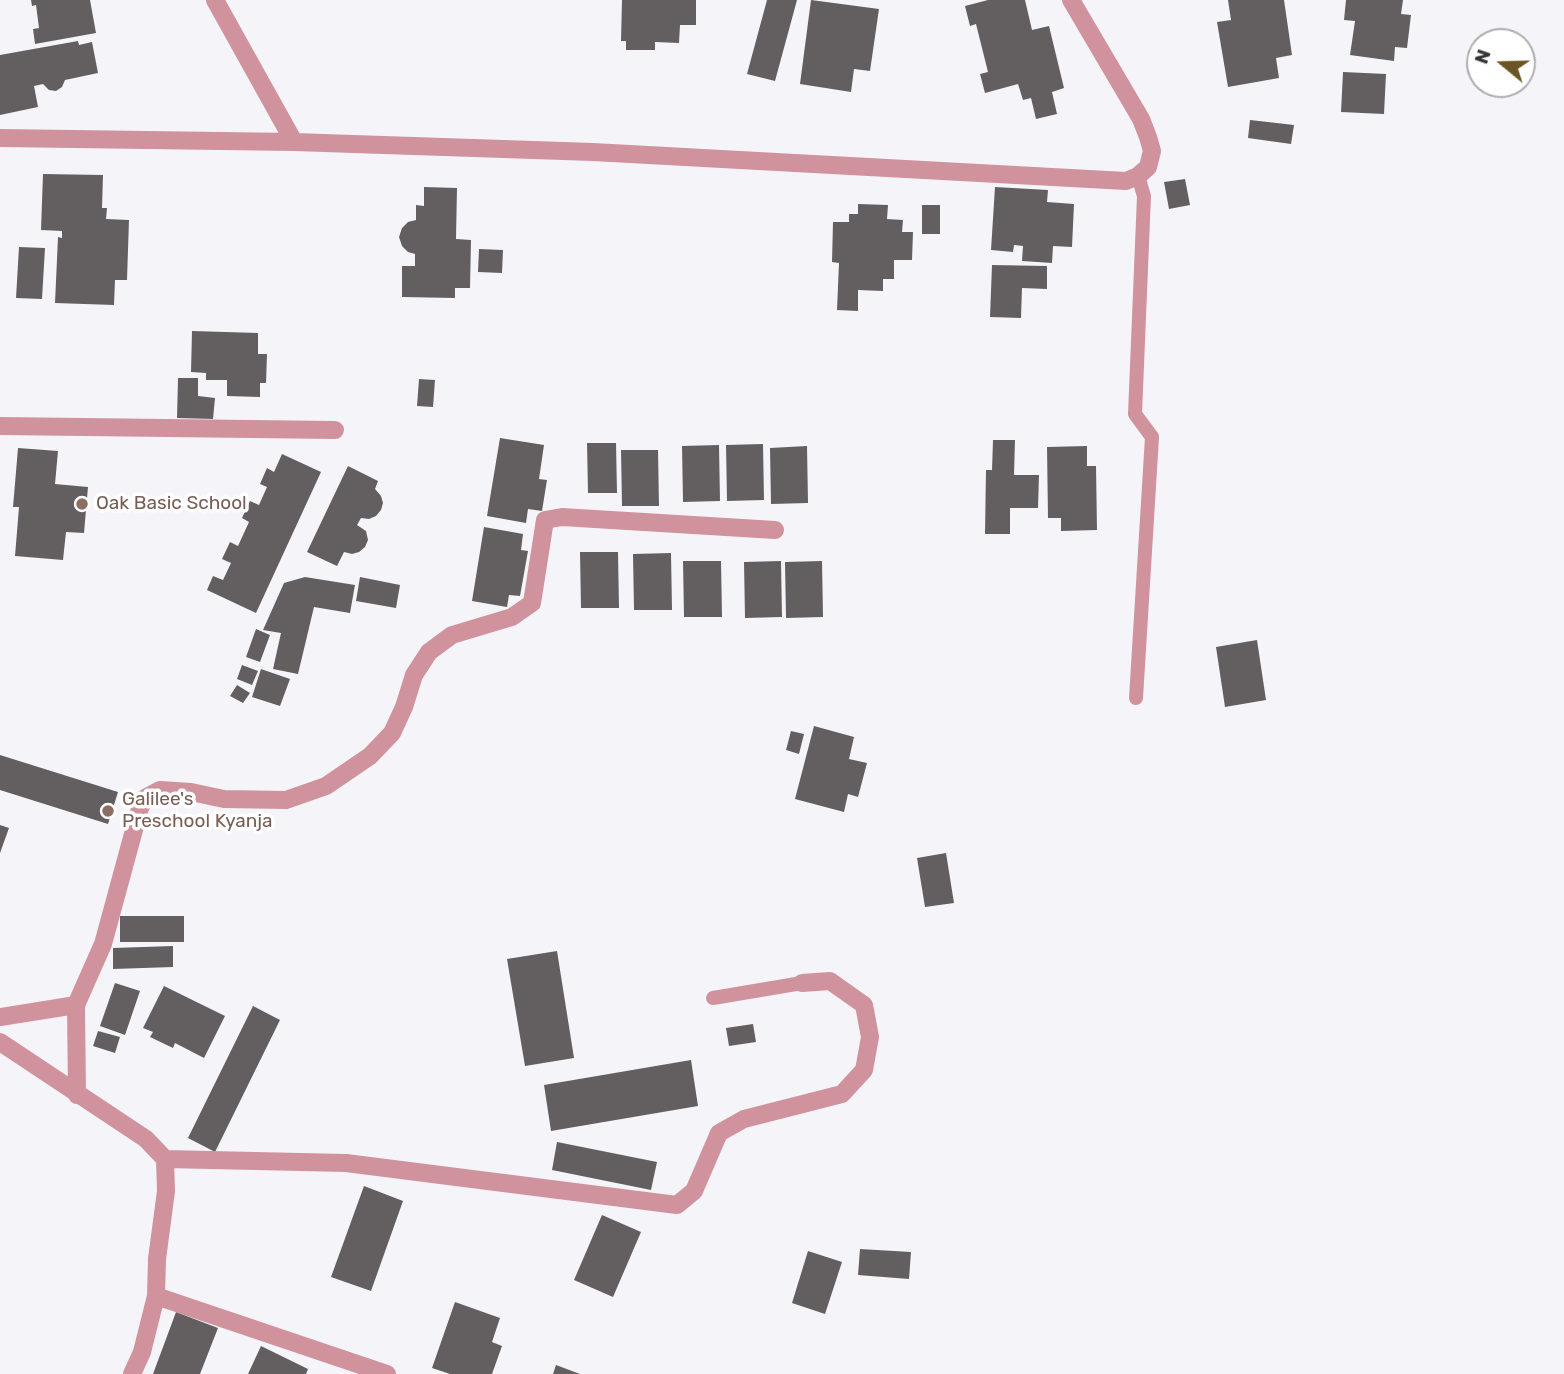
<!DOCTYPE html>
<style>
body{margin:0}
#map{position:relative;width:1564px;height:1374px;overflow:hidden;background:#f5f5f9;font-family:Rubik,sans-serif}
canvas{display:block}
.north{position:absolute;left:1466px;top:28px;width:70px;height:70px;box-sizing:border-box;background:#fff;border:2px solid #aeaeaf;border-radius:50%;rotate:289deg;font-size:19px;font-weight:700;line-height:28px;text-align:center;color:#343436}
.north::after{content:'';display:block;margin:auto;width:24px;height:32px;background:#695624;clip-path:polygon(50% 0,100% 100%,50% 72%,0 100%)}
</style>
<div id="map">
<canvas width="1564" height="1374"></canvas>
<div class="north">N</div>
</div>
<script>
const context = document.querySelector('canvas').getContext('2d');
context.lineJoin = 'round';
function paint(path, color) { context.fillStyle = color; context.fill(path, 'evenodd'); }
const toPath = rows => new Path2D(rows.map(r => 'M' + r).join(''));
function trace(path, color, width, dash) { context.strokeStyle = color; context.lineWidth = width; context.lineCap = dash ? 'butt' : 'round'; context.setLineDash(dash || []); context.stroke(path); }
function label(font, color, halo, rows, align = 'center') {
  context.font = font + ' Rubik,sans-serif'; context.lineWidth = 7; context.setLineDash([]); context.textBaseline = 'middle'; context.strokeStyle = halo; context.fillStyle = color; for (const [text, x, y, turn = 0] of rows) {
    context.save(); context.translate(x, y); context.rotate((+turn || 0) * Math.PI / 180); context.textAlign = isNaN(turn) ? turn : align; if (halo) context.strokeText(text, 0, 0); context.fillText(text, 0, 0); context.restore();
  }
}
const building = toPath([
 [31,0,90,0,96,33,35,44,33,29,39,28,36,5,32,6],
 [622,0,696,0,696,25,680,25,679,43,655,42,655,50,626,50,626,41,621,41],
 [767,0,797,0,775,81,747,74],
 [811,0,879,9,870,71,854,69,851,92,800,84],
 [988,0,1025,0,1032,30,1049,26,1064,88,1052,92,1057,114,1036,119,1031,98,1023,100,1018,84,985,93,980,74,988,72,976,24,970,26,965,6],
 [1228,0,1284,0,1292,55,1276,58,1279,78,1228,87,1217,22,1231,20],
 [1346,0,1403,0,1401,14,1411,15,1407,48,1395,47,1394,61,1350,55,1355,21,1344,20],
 [78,41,79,45,92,42,98,73,65,80,62,87,56,91,49,90,43,84,34,86,38,107,0,115,0,55],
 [1343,72,1386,74,1384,114,1341,112],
 [1250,120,1294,125,1291,144,1248,138],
 [43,174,103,175,102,208,107,208,106,219,129,220,127,280,115,280,114,305,55,303,58,237,62,238,62,231,41,230],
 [1185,179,1190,205,1169,209,1164,182],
 [424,187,457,188,456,239,471,240,470,288,455,288,455,298,402,297,402,266,415,266,415,254,408,252,402,246,399,237,402,228,408,222,416,220,416,205,424,206],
 [995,187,1048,190,1047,202,1074,204,1072,247,1053,246,1052,263,1022,261,1023,246,1014,245,1013,252,991,250],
 [858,204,888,205,887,219,903,220,902,232,913,232,912,260,894,260,894,279,883,279,883,291,858,290,858,311,837,310,839,263,832,262,833,222,849,222,849,214,858,214],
 [922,205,940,205,940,234,922,234],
 [19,247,45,248,42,299,16,298],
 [479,249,503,250,502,273,478,272],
 [992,265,1047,266,1047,289,1022,288,1021,318,990,317],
 [192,331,258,333,258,354,267,354,266,383,260,383,260,397,227,396,227,380,206,380,206,373,191,372],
 [178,378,198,378,198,396,215,398,213,419,177,418],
 [419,379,435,380,433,407,417,406],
 [500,438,544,445,539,479,547,480,542,511,528,509,526,523,487,516],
 [993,440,1015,440,1014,475,1039,475,1038,508,1010,508,1010,534,985,534,986,470,992,470],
 [587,443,616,443,617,493,588,493],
 [763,444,764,500,727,501,726,445],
 [719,445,720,501,683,502,682,446],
 [807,446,808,503,771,504,770,448],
 [1087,446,1087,466,1096,466,1097,530,1061,531,1061,518,1048,518,1047,447],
 [18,448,58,451,55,484,88,487,84,533,66,532,63,560,15,556,19,507,13,507],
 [621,450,658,450,659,506,622,506],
 [282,454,321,472,256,613,207,590,213,576,223,580,231,563,222,559,230,542,238,546,249,522,242,518,250,501,259,505,267,487,260,484,267,468,274,472],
 [348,466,378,481,375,489,381,496,383,503,381,510,376,516,369,519,361,518,357,525,366,531,368,540,365,547,359,552,352,554,344,552,337,566,307,552],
 [484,527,523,534,521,550,528,551,520,596,509,595,507,607,472,601],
 [580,552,618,552,619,608,581,608],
 [671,553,672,610,634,610,633,554],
 [683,561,721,561,722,617,684,617],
 [781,561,782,617,745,618,744,562],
 [822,561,823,617,786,618,785,562],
 [305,577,355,585,350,613,314,607,298,674,273,669,281,633,263,630,284,583],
 [360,577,400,585,396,608,356,601],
 [256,629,270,635,260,662,246,657],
 [1257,640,1266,700,1225,707,1216,647],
 [242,665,258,671,252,685,237,679],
 [261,669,290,679,280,706,252,697],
 [237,685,250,693,243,703,230,696],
 [814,726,854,737,849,759,867,763,858,797,848,794,844,812,795,799],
 [791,731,804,734,799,754,786,750],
 [0,755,118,792,108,824,0,790],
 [0,825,9,828,0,853],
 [946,853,954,903,925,907,917,858],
 [120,916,184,916,184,942,120,942],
 [173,946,173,967,113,969,113,948],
 [557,951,574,1058,525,1066,507,959],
 [115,983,140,991,125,1035,100,1026],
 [164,986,225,1016,204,1058,175,1043,173,1048,150,1037,153,1032,143,1028],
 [253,1006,280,1020,215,1152,188,1138],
 [753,1024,756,1042,729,1046,726,1028],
 [98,1031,120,1037,115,1053,93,1046],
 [691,1060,698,1106,551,1131,544,1085],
 [557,1142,657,1162,651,1190,552,1170],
 [364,1186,403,1201,371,1291,331,1277],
 [602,1215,641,1232,613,1297,574,1280],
 [860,1249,911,1252,909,1279,858,1275],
 [808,1251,842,1262,825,1314,792,1303],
 [455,1302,500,1318,492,1342,502,1346,492,1374,450,1374,432,1368],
 [176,1312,218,1328,200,1374,153,1374],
 [261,1346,308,1369,306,1374,248,1374],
 [556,1365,580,1374,553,1374]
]);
const service = toPath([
 [1136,698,1152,437,1135,414,1144,196,1138,176],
 [713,998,802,983]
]);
const minor = toPath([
 [215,0,294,142],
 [0,138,294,142,593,152,1126,181,1138,176,1148,167,1152,151,1148,137,1141,119,1071,0],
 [0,426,335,430],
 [0,1017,76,1005],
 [0,1042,146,1139,165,1159,166,1191,157,1259,156,1296,142,1352,132,1374],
 [77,1095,76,1005,103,944,140,808,145,798,160,790,191,792,224,799,286,800,326,786,370,756,392,733,404,707,414,675,429,652,452,635,512,617,532,603,545,520,562,517,775,530],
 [165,1159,346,1163,677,1205,694,1191,719,1133,744,1119,842,1094,864,1070,870,1037,864,1005,830,981,802,983],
 [156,1296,387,1374]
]);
const markers = [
 [82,504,7,"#8d6e63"],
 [108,811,7,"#8d6e63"]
];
const educationNames = [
 ["Oak Basic School",96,504],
 ["Galilee's",122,800],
 ["Preschool Kyanja",122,822]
];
paint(building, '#635f60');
trace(service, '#d0939d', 14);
trace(minor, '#d0939d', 18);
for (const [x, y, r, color] of markers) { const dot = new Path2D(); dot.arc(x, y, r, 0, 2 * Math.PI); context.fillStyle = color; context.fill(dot); trace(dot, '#fff', 2.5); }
label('19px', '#785e54', '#fff', educationNames, 'left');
</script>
